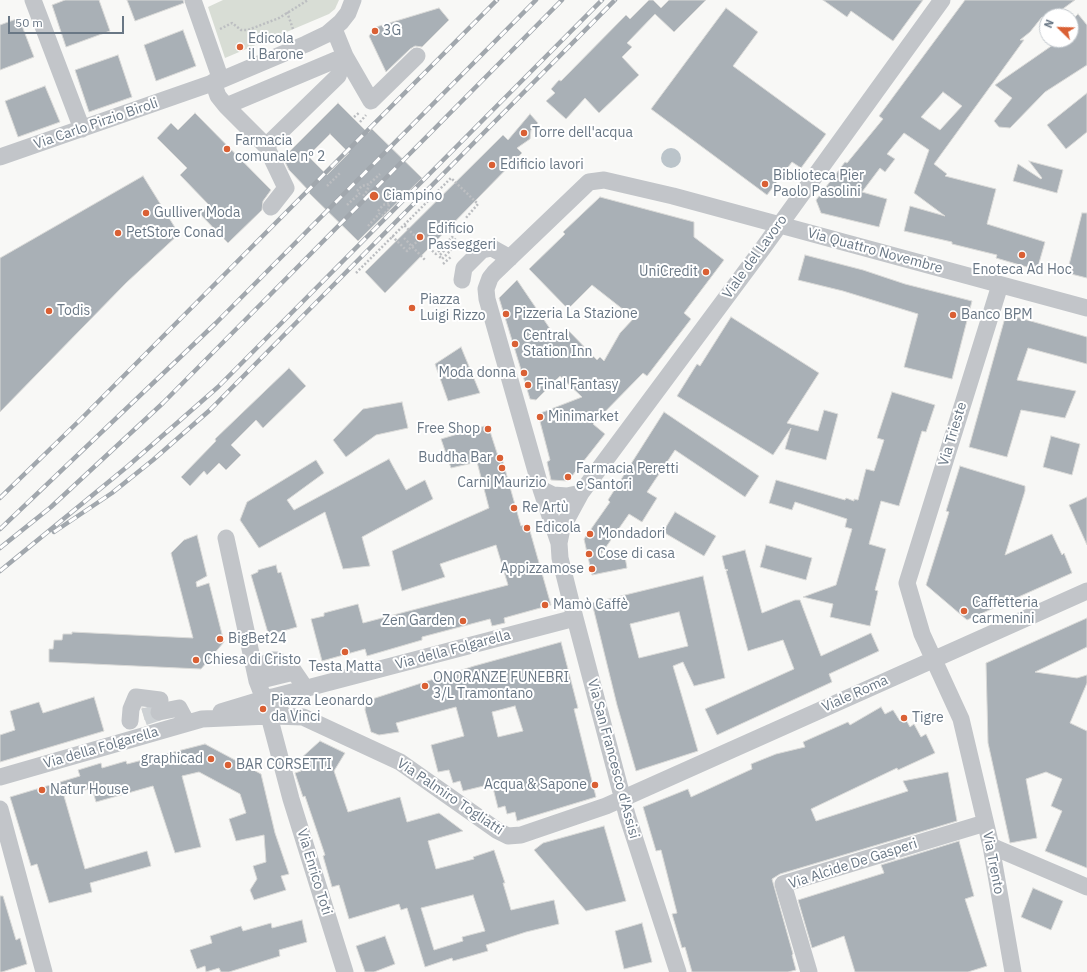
<!DOCTYPE html>
<meta charset="utf-8">
<style>
body{margin:0}
#map{position:relative;width:1087px;height:972px;overflow:hidden;background:#f8f8f6;font-family:"IBM Plex Sans",sans-serif}
canvas{display:block}
.north{position:absolute;left:1039px;top:8px;width:40px;height:40px;box-sizing:border-box;background:#fff;border:1px solid #c3c9ce;border-radius:50%;rotate:293deg;font-size:11px;font-weight:700;line-height:16px;text-align:center;color:#697785}
.north::after{content:'';display:block;margin:auto;width:14px;height:18px;background:#da6034;clip-path:polygon(50% 0,100% 100%,50% 72%,0 100%)}
.scale{position:absolute;left:8px;top:16px;width:116px;height:18px;box-sizing:border-box;border:2px solid #697785;border-top:0;padding-left:5px;font-size:12px;line-height:14px;white-space:nowrap;color:#697785;-webkit-text-stroke:3px #fff;paint-order:stroke}
</style>
<div id="map">
<canvas width="1087" height="972"></canvas>
<div class="north">N</div>
<div class="scale">50 m</div>
</div>
<script>
const context = document.querySelector('canvas').getContext('2d');
context.lineJoin = 'round';
function paint(path, color) { context.fillStyle = color; context.fill(path, 'evenodd'); }
const toPath = rows => new Path2D(rows.map(r => 'M' + r).join(''));
function trace(path, color, width, dash) { context.strokeStyle = color; context.lineWidth = width; context.lineCap = dash ? 'butt' : 'round'; context.setLineDash(dash || []); context.stroke(path); }
function label(font, color, halo, rows, align = 'center') {
  context.font = font + ' "IBM Plex Sans",sans-serif'; context.lineWidth = 4; context.setLineDash([]); context.textBaseline = 'middle'; context.strokeStyle = halo; context.fillStyle = color; for (const [text, x, y, turn = 0] of rows) {
    context.save(); context.translate(x, y); context.rotate((+turn || 0) * Math.PI / 180); context.textAlign = isNaN(turn) ? turn : align; if (halo) context.strokeText(text, 0, 0); context.fillText(text, 0, 0); context.restore();
  }
}
const green = toPath([
 [223,0,339,0,335,9,329,14,225,58,208,7]
]);
const water = toPath([
 '661 158a10 10 0 1 1 20 0a10 10 0 1 1-20 0Z'
]);
const building = toPath([
 [65,0,99,0,110,31,66,47,52,5,65,0],
 [127,0,183,0,184,3,135,21,127,0],
 [649,0,653,0,661,8,669,0,706,0,674,32,655,14,627,43,632,47,622,57,639,75,599,113,585,98,566,119,546,101,555,93,551,89,559,80,561,81,626,15,630,19,649,0],
 [823,0,923,0,893,41,851,11,847,17,823,0],
 [965,0,1075,0,1053,16,1047,16,1045,21,1042,17,1030,32,1020,40,1024,40,934,164,947,174,945,176,996,189,987,224,1045,242,1037,270,996,258,997,255,952,244,952,242,904,231,910,206,945,216,914,193,929,150,904,133,887,154,895,159,885,172,880,168,862,192,887,199,879,227,821,213,816,200,845,162,847,163,883,119,879,116,965,0],
 [943,92,962,106,940,130,921,117,943,92],
 [439,8,449,20,422,47,415,46,410,49,386,72,369,36,376,27,439,8],
 [726,8,758,32,733,66,826,134,801,168,792,162,767,195,651,109,726,8],
 [1078,14,1087,25,1087,65,1045,92,1010,128,999,127,994,121,1012,98,995,85,1060,40,1071,40,1071,21,1078,14],
 [19,18,34,57,0,70,0,25,19,18],
 [183,30,196,66,156,81,144,45,183,30],
 [118,55,132,97,89,112,75,70,118,55],
 [45,86,60,122,18,137,5,101,45,86],
 [1087,93,1087,132,1066,149,1047,125,1087,93],
 [338,103,368,133,372,129,422,178,358,241,309,193,310,192,289,170,283,158,338,103],
 [330,134,349,153,327,175,308,156,330,134],
 [195,113,271,190,263,201,262,210,228,243,200,214,209,205,180,175,187,168,157,138,171,123,178,130,195,113],
 [530,114,538,123,531,130,530,139,517,148,522,153,385,293,365,272,503,135,508,140,530,114],
 [1029,161,1063,170,1057,193,1013,181,1018,164,1041,179,1042,178,1029,161],
 [143,176,179,234,126,283,0,412,0,258,143,176],
 [600,197,694,222,694,237,724,260,684,313,691,319,647,376,643,373,593,424,605,434,568,481,551,480,547,462,550,460,538,414,582,397,560,376,536,400,530,399,499,298,517,280,557,339,567,329,597,360,600,357,604,361,620,333,634,318,592,285,568,309,529,269,565,234,563,232,600,197],
 [1082,213,1087,213,1087,278,1067,273,1082,213],
 [805,255,863,270,905,284,972,301,952,379,904,367,918,314,843,291,798,280,805,255],
 [1006,314,1087,337,1087,364,1028,348,1017,380,1076,391,1065,418,1021,410,1007,457,969,447,1006,314],
 [731,317,819,373,787,423,818,431,824,410,838,414,826,460,785,449,791,428,773,455,677,396,697,364,700,366,731,317],
 [461,347,480,393,448,401,435,364,461,347],
 [289,368,306,386,263,428,256,420,231,445,241,455,226,470,219,463,207,475,204,471,190,486,181,477,216,441,215,439,289,368],
 [892,392,935,405,926,432,922,431,899,506,881,501,869,544,886,549,875,590,878,591,870,626,830,617,833,604,803,597,836,585,852,529,845,527,847,519,795,502,792,510,769,503,776,480,845,500,846,498,854,501,854,499,858,500,866,469,874,471,884,440,877,438,892,392],
 [402,402,408,428,376,435,346,457,333,440,363,409,402,402],
 [664,412,759,476,745,497,675,450,647,492,657,498,642,522,629,514,599,557,624,551,627,568,592,575,584,539,610,502,608,500,664,412],
 [488,425,498,456,501,455,521,526,528,524,551,605,504,618,505,623,492,626,490,619,422,637,422,640,367,656,365,649,322,661,311,619,324,616,324,613,358,604,363,623,508,585,496,545,440,564,445,577,402,591,392,551,489,508,477,462,451,468,441,439,488,425],
 [1051,436,1080,444,1072,475,1043,467,1051,436],
 [389,459,406,490,425,480,433,499,362,537,370,566,343,569,325,512,259,548,240,520,247,502,316,460,324,473,287,500,294,510,389,459],
 [960,466,1025,486,1025,491,1005,555,1052,534,1062,555,1064,553,1072,573,967,620,926,585,949,512,946,511,960,466],
 [1087,497,1087,545,1069,505,1087,497],
 [675,512,716,536,704,556,663,532,675,512],
 [197,535,207,576,196,582,197,587,209,583,224,642,201,669,49,662,49,649,53,649,54,640,62,640,63,634,72,634,72,632,193,638,171,553,184,540,197,535],
 [766,545,812,558,806,580,760,567,766,545],
 [745,550,762,613,795,600,800,600,821,656,871,633,879,651,829,674,832,682,717,735,705,709,794,669,783,640,748,651,726,571,728,570,725,569,722,556,745,550],
 [276,565,278,573,281,572,297,627,276,633,276,631,268,633,251,575,258,572,258,570,276,565],
 [703,576,725,678,694,686,683,662,673,666,698,751,636,771,617,705,592,603,703,576],
 [679,612,688,646,639,658,630,624,679,612],
 [1087,618,1087,647,1035,672,1077,678,1087,675,1087,683,1070,723,1087,731,1087,868,1045,851,1062,811,1051,806,1062,779,1046,772,1026,779,1037,838,1010,843,988,743,986,663,1087,618],
 [561,642,578,708,574,709,596,797,517,821,515,812,507,814,505,806,498,808,492,784,463,791,460,781,453,783,449,770,438,772,431,745,464,736,456,707,396,723,399,732,379,735,371,732,365,710,366,701,474,666,561,642],
 [515,706,523,731,498,737,492,712,515,706],
 [94,697,104,731,0,762,0,735,15,730,10,711,39,702,43,713,94,697],
 [881,707,885,714,893,710,900,721,905,718,910,727,914,724,921,737,926,734,935,753,898,770,897,768,811,809,816,821,908,791,903,781,948,772,957,821,780,874,772,879,793,954,792,955,796,970,788,972,692,972,685,947,682,948,672,914,677,913,661,850,656,851,643,807,688,789,691,797,752,769,751,764,776,754,805,747,803,742,848,722,850,725,881,707],
 [142,708,150,709,152,719,145,720,142,708],
 [320,741,345,753,334,771,348,812,400,797,407,822,439,813,463,831,428,841,436,869,474,859,473,857,494,850,505,883,503,883,511,910,554,900,559,924,526,932,486,945,488,951,453,961,452,958,425,967,407,908,401,910,399,904,349,919,339,885,332,887,323,856,325,855,305,796,303,797,295,773,301,771,299,760,320,741],
 [473,895,485,931,462,937,463,941,434,950,421,908,473,895],
 [205,744,261,774,275,833,289,874,281,876,286,890,254,900,250,890,257,879,253,866,266,862,264,835,236,841,229,819,246,813,240,794,199,772,182,776,201,847,175,853,153,786,96,802,92,788,64,796,85,869,147,851,151,866,90,883,92,892,49,903,37,864,31,866,10,797,80,776,78,770,101,763,102,768,126,761,127,764,205,744],
 [604,826,626,901,586,911,534,850,543,843,604,826],
 [959,841,974,896,965,899,987,966,968,972,855,972,844,936,812,948,798,900,884,873,881,865,959,841],
 [1033,888,1063,901,1051,930,1021,917,1033,888],
 [0,896,3,896,16,940,20,938,27,964,2,972,0,972,0,896],
 [302,920,307,942,279,950,280,956,229,972,221,972,219,968,206,972,205,966,197,969,190,950,212,943,210,936,241,926,243,931,271,923,272,928,302,920],
 [642,923,652,962,624,969,615,931,642,923],
 [385,936,395,964,374,972,365,972,356,946,385,936]
]);
const minorTunnel = toPath([
 [144,717,159,712]
]);
const path = toPath([
 [287,12,293,29],
 [220,29,232,23,241,30,248,30,279,18,308,0],
 [354,117,360,112],
 [360,122,366,115],
 [250,162,254,158],
 [327,186,340,173],
 [357,191,362,186,369,184,380,174],
 [363,196,367,191,369,185],
 [347,205,360,193],
 [378,211,383,205,389,203,400,194],
 [382,216,388,210,389,204],
 [368,226,380,213],
 [392,236,407,251,412,246,419,240,404,225],
 [404,238,425,260],
 [429,248,436,254,452,237,455,239,439,256,442,259,458,243,461,247],
 [443,264,452,256],
 [356,273,451,178,478,204,465,219]
]);
const minor = toPath([
 [33,0,82,129],
 [193,0,221,80],
 [334,29,345,56,371,101,417,56],
 [213,82,218,96,226,106,266,146,286,188,271,207],
 [226,106,345,56],
 [266,146,338,76,345,56],
 [0,157,221,80,306,44,327,34,341,22,348,13,353,0],
 [462,280,464,268,482,250,492,248,510,258],
 [1000,285,907,583,922,634,961,719,991,846,1013,972],
 [541,489,553,495,567,496,581,493],
 [559,543,541,489,487,299,486,289,490,278,494,273,589,182,604,180,673,196,1087,308],
 [257,681,263,665,272,660,277,660,291,667,306,689],
 [257,681,294,672],
 [273,697,575,618],
 [159,712,179,708,187,723],
 [221,712,264,699,269,697,278,700,280,706,278,713,269,716,263,714,260,708,264,699,257,681,226,538],
 [273,716,303,717,400,762,498,831,508,836,521,835,606,806,1087,591],
 [130,721,131,709,136,697,160,700],
 [0,777,202,719,269,716,291,799,345,972],
 [0,809,44,972],
 [991,846,1087,887],
 [678,972,627,815,575,618,560,558,559,543,562,528,581,493,763,248,942,0],
 [809,972,783,884,985,823]
]);
const rail = toPath([
 [0,498,81,419,497,0],
 [0,529,216,323,536,0],
 [54,532,112,493,153,460,210,410,615,0],
 [0,548,51,507,163,403,562,0],
 [0,571,128,466,218,387,602,0]
]);
const markers = [
 [375,31,4,"#da6034"],
 [240,47,4,"#da6034"],
 [524,133,4,"#da6034"],
 [227,149,4,"#da6034"],
 [492,165,4,"#da6034"],
 [765,184,4,"#da6034"],
 [374,196,5,"#da6034"],
 [146,213,4,"#da6034"],
 [118,233,4,"#da6034"],
 [420,237,4,"#da6034"],
 [1022,255,4,"#da6034"],
 [706,272,4,"#da6034"],
 [412,308,4,"#da6034"],
 [49,311,4,"#da6034"],
 [506,314,4,"#da6034"],
 [953,315,4,"#da6034"],
 [515,344,4,"#da6034"],
 [524,373,4,"#da6034"],
 [528,385,4,"#da6034"],
 [540,417,4,"#da6034"],
 [488,429,4,"#da6034"],
 [500,458,4,"#da6034"],
 [502,468,4,"#da6034"],
 [568,477,4,"#da6034"],
 [514,508,4,"#da6034"],
 [527,528,4,"#da6034"],
 [590,534,4,"#da6034"],
 [589,554,4,"#da6034"],
 [592,569,4,"#da6034"],
 [545,605,4,"#da6034"],
 [964,611,4,"#da6034"],
 [463,621,4,"#da6034"],
 [220,639,4,"#da6034"],
 [345,652,4,"#da6034"],
 [196,660,4,"#da6034"],
 [425,686,4,"#da6034"],
 [263,709,4,"#da6034"],
 [904,718,4,"#da6034"],
 [211,759,4,"#da6034"],
 [228,765,4,"#da6034"],
 [595,785,4,"#da6034"],
 [42,790,4,"#da6034"]
];
const poiNames = [
 ["3G",383,31],
 ["Edicola",248,39],
 ["il Barone",248,55],
 ["Torre dell'acqua",532,133],
 ["Farmacia",235,141],
 ["comunale nº 2",235,157],
 ["Edificio lavori",500,165],
 ["Biblioteca Pier",773,176],
 ["Paolo Pasolini",773,192],
 ["Ciampino",383,196],
 ["Gulliver Moda",154,213],
 ["Edificio",428,229],
 ["Passeggeri",428,245],
 ["PetStore Conad",126,233],
 ["Enoteca Ad Hoc",1022,270,"center"],
 ["UniCredit",698,272,"right"],
 ["Piazza",420,300],
 ["Luigi Rizzo",420,316],
 ["Todis",57,311],
 ["Pizzeria La Stazione",514,314],
 ["Banco BPM",961,315],
 ["Central",523,336],
 ["Station Inn",523,352],
 ["Moda donna",516,373,"right"],
 ["Final Fantasy",536,385],
 ["Minimarket",548,417],
 ["Free Shop",480,429,"right"],
 ["Buddha Bar",492,458,"right"],
 ["Farmacia Peretti",576,469],
 ["e Santori",576,485],
 ["Carni Maurizio",502,483,"center"],
 ["Re Artù",522,508],
 ["Edicola",535,528],
 ["Mondadori",598,534],
 ["Cose di casa",597,554],
 ["Appizzamose",584,569,"right"],
 ["Caffetteria",972,603],
 ["carmenini",972,619],
 ["Mamò Caffè",553,605],
 ["Zen Garden",455,621,"right"],
 ["BigBet24",228,639],
 ["Chiesa di Cristo",204,660],
 ["Testa Matta",345,667,"center"],
 ["ONORANZE FUNEBRI",433,678],
 ["3/L Tramontano",433,694],
 ["Piazza Leonardo",271,701],
 ["da Vinci",271,717],
 ["Tigre",912,718],
 ["graphicad",203,759,"right"],
 ["BAR CORSETTI",236,765],
 ["Acqua & Sapone",587,785,"right"],
 ["Natur House",50,790]
];
const streetNames = [
 ["Via Carlo Pirzio Biroli",96,124,-19],
 ["Via Quattro Novembre",875,251,15],
 ["Viale del Lavoro",755,257,-54],
 ["Via Trieste",953,434,-73],
 ["Via della Folgarella",453,650,-15],
 ["Viale Roma",855,694,-24],
 ["Via della Folgarella",101,748,-16],
 ["Via San Francesco d'Assisi",613,759,75],
 ["Via Palmiro Togliatti",450,797,34],
 ["Via Trento",993,863,79],
 ["Via Alcide De Gasperi",853,864,-18],
 ["Via Enrico Toti",314,872,73]
];
paint(green, '#d8ddd5');
paint(water, '#bbc4ca');
paint(building, '#a9b0b6');
trace(building, '#dadad8', 1);
trace(minorTunnel, '#cdd1d4', 17, [17, 8]);
trace(path, '#bcbec1', 2.5, [2, 2]);
trace(minor, '#c2c5c9', 17);
trace(rail, '#a1a7ad', 4.5);
trace(rail, '#fff', 3, [9]);
for (const [x, y, r, color] of markers) { const dot = new Path2D(); dot.arc(x, y, r, 0, 2 * Math.PI); context.fillStyle = color; context.fill(dot); trace(dot, '#fff', 1.5); }
label('14px', '#697785', '#fff', poiNames, 'left');
label('14px', '#697785', '#fff', streetNames);
</script>
